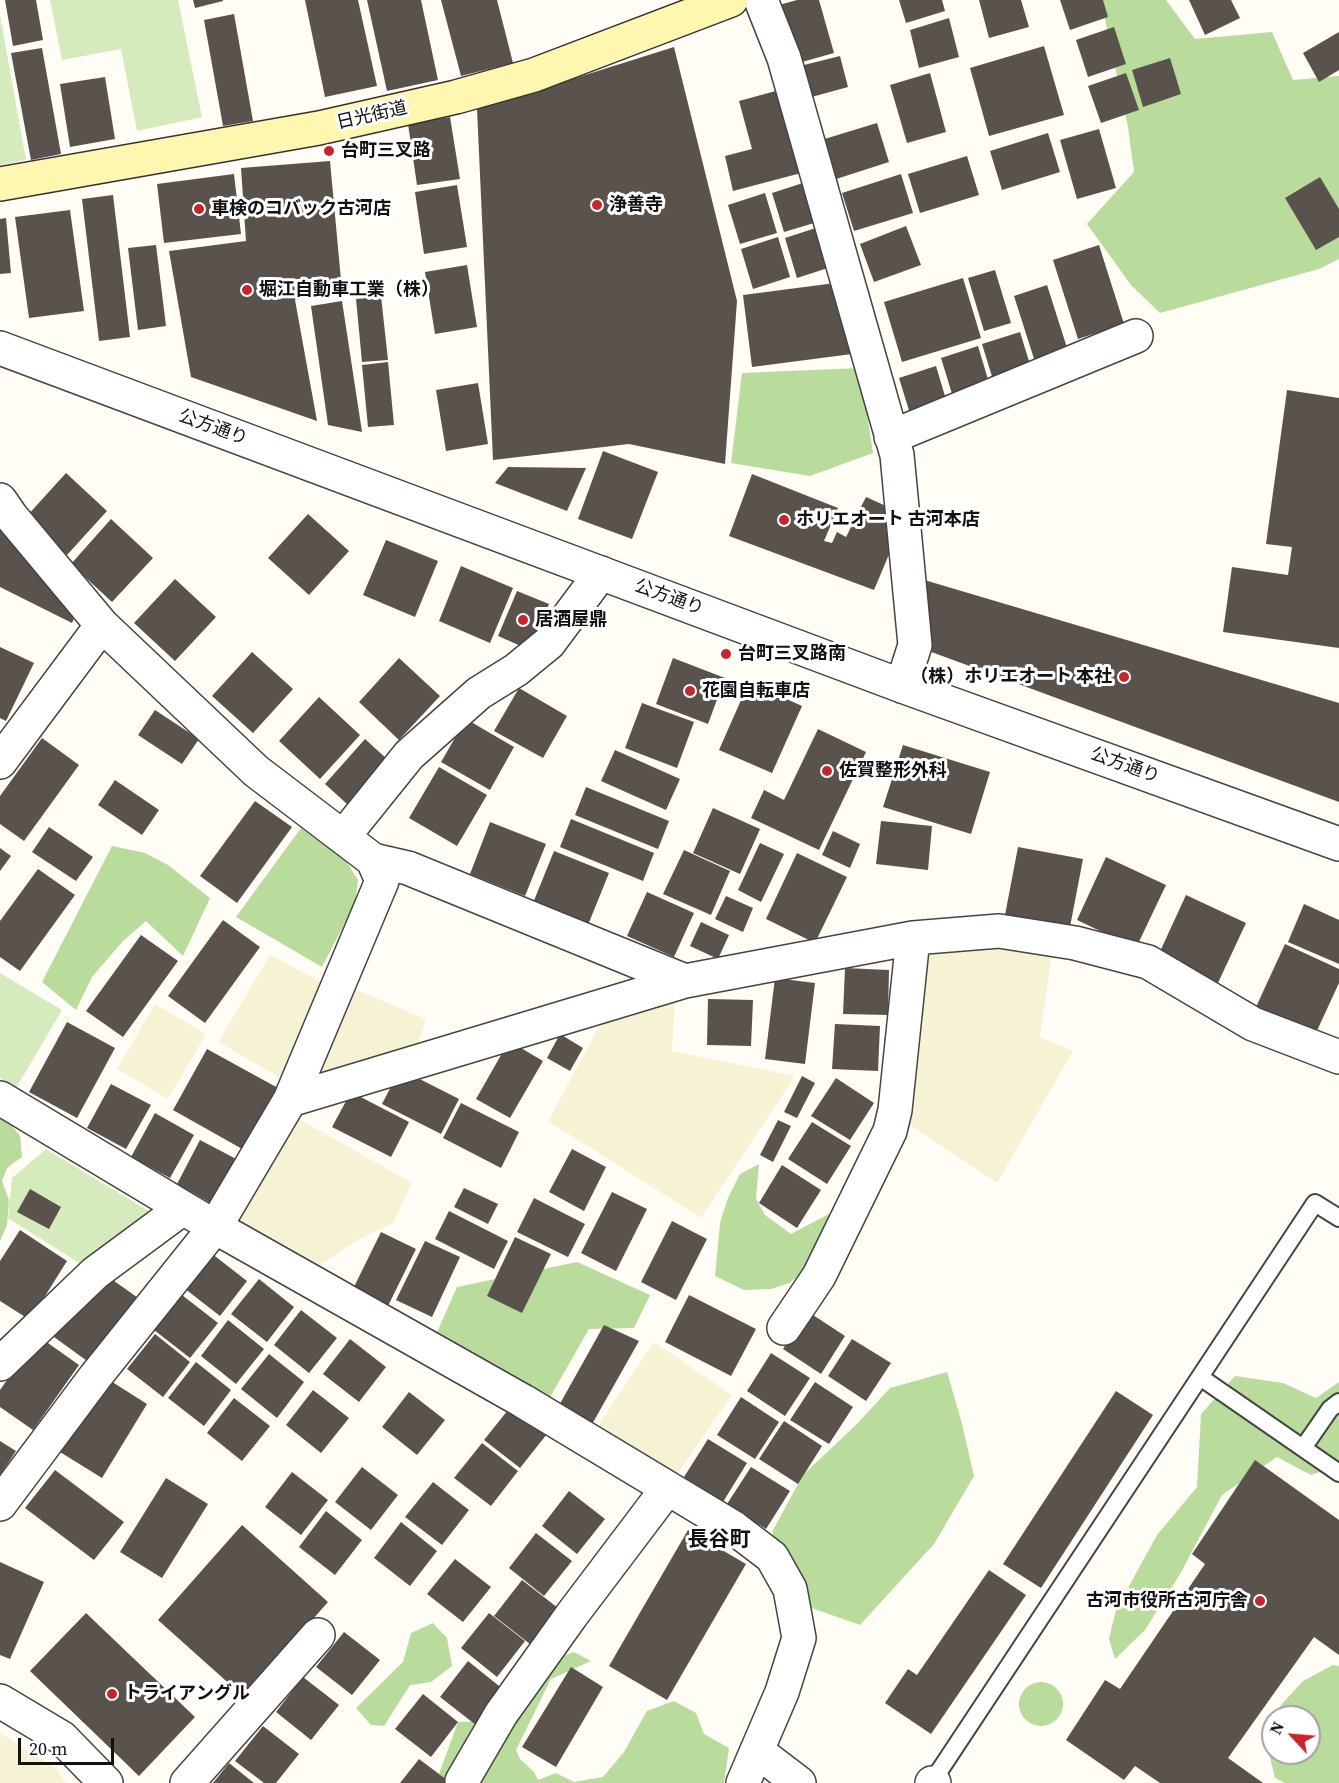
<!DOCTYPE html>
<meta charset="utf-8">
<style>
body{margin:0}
#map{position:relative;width:1339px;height:1783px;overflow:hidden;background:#fffdf5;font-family:"Source Serif 4",serif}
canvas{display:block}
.north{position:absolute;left:1261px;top:1705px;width:60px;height:60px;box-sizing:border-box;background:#fff;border:2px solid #a0a0a0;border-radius:50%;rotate:296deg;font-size:16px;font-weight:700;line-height:24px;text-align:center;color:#111}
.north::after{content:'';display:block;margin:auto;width:21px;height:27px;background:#c4262e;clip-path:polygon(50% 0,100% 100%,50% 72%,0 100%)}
.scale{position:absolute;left:18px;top:1738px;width:96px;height:27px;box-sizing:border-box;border:3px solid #111;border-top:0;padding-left:8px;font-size:18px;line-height:21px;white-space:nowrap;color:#111;-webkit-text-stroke:4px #fff;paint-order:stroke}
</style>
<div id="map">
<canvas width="1339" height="1783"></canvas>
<div class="north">N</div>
<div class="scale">20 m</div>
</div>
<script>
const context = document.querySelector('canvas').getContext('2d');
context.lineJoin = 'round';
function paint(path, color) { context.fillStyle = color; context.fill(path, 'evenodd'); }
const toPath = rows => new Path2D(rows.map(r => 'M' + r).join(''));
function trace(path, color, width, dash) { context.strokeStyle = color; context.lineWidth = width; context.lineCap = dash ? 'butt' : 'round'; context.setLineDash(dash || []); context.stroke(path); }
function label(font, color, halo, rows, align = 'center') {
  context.font = font + ' "Source Serif 4","Noto Sans JP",serif'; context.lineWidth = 6; context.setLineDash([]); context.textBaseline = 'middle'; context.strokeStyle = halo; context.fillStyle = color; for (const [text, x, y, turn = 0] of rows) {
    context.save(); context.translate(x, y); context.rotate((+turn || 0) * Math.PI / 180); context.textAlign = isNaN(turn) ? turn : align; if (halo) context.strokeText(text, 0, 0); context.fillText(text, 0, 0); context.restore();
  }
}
const farmland = toPath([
 [1003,943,1052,953,1040,1037,1073,1051,997,1183,904,1121,920,955,949,947],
 [270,955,325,984,282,1079,218,1042],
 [354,989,426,1019,415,1053,313,1077],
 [675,999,672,1051,795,1076,701,1218,548,1121,602,1021],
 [155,1004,206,1034,168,1099,117,1069],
 [292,1115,412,1183,393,1223,358,1240,319,1266,232,1225],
 [654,1342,732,1395,676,1476,599,1424],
 [0,1733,56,1768,66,1783,0,1783]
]);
const green = toPath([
 [50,0,178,0,202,117,137,131,121,49,62,60],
 [0,15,26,160,0,165],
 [0,973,62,1010,16,1088,0,1078],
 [46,1149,157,1216,87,1268,8,1218,12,1178]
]);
const forest = toPath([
 [1101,0,1166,0,1195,39,1272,32,1293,80,1339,76,1339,259,1319,269,1160,313,1131,285,1087,224,1134,172,1128,127],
 [860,368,873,453,810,476,731,463,742,373],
 [301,828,346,861,358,880,355,903,322,967,236,917],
 [112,846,145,853,168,865,210,898,183,956,146,921,123,941,92,977,76,1010,42,982],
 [0,1111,20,1136,22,1157,7,1168,2,1181,9,1200,7,1225,0,1241],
 [759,1164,756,1199,765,1215,791,1234,840,1208,809,1268,789,1283,771,1289,744,1290,715,1276,720,1223,728,1198,740,1174],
 [577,1262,650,1295,634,1328,589,1329,549,1399,434,1339,457,1287],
 [947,1372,961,1420,974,1476,934,1544,860,1625,806,1606,769,1573,773,1530,803,1475,858,1423,890,1388],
 [1235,1376,1283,1383,1316,1398,1339,1382,1339,1465,1311,1475,1277,1457,1222,1495,1180,1574,1145,1630,1115,1659,1109,1639,1116,1610,1157,1535,1197,1487,1201,1414],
 [433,1623,447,1638,452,1666,431,1682,410,1685,384,1726,371,1725,356,1708,403,1662,411,1633],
 [574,1652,591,1661,551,1679,516,1750,520,1759,534,1772,538,1780,556,1773,574,1782,603,1777,624,1752,647,1711,674,1701,696,1713,704,1734,729,1748,724,1783,447,1783,439,1774,458,1722,508,1720,555,1659],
 [1333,1665,1339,1666,1339,1783,1285,1783,1275,1778,1268,1749,1273,1732,1273,1753,1309,1753,1309,1717,1277,1717,1281,1705,1303,1681],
 '1019 1704a22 22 0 1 1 44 0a22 22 0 1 1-44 0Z'
]);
const building = toPath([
 [5,0,36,0,43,40,13,46],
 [193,0,223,0,223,1,195,8],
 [305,0,358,0,377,86,325,97],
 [367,0,421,0,438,80,387,91],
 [441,0,497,0,513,63,461,76],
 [797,0,819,0,834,53,795,64,779,5],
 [899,0,942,0,945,11,906,23],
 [979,0,1021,0,1029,27,989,38],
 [1060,0,1103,0,1108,17,1070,30],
 [1189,0,1231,0,1240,18,1205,35],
 [234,14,253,121,223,126,204,20],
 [949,18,959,57,919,68,910,30],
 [1114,27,1126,64,1088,77,1076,40],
 [1339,32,1339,70,1319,82,1303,53],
 [1044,46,1064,115,989,136,970,68],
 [674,47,737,301,725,464,629,444,493,460,477,109],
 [42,48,61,154,31,160,11,53],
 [840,56,848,87,808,98,800,66],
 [1170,58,1181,94,1143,107,1132,70],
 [930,73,946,132,907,143,890,85],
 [1126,73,1139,110,1101,123,1088,86],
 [105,77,115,139,70,147,60,84],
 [783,89,805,172,733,191,725,156,752,149,739,101],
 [450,117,460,179,417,185,408,124],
 [877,123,889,162,830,181,818,141],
 [1099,129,1116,188,1077,199,1060,140],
 [1048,133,1060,172,1002,190,990,151],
 [967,156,979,195,920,213,908,174],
 [330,161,341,280,295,300,317,421,191,377,169,251,246,241,241,168],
 [234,174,241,234,164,243,157,184],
 [901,174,913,213,854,231,842,193],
 [1320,177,1339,209,1339,237,1316,250,1285,198],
 [809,181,821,221,784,232,772,193],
 [457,185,467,247,424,254,415,192],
 [765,193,777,233,740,244,728,205],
 [113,195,130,337,99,341,82,199],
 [70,210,84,311,29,318,15,217],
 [6,218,11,273,0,274,0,219],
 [822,226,834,266,797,278,785,238],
 [906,226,921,265,874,282,860,244],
 [778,237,790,277,753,289,741,249],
 [156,245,166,326,138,330,128,248],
 [1099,245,1124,324,1078,339,1053,260],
 [467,265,477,327,435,334,425,272],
 [995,270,1011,323,984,331,968,278],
 [963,278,981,338,902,362,884,302],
 [843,282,852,354,752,367,743,295],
 [1047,285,1069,354,1036,365,1014,296],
 [381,296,388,360,362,362,356,299],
 [342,301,362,432,328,425,311,306],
 [1020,332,1032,371,994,383,982,344],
 [978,346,990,386,953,397,941,358],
 [388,362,394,425,368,427,362,365],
 [936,366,948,406,911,417,899,378],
 [478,383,488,444,446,451,436,390],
 [1287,390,1339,398,1339,648,1223,632,1232,567,1288,575,1292,547,1266,544],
 [603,451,658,472,632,539,578,519],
 [508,467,586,468,567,511,495,483],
 [66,473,107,511,67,555,26,517],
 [752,474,838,508,824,541,832,543,837,532,846,537,866,497,886,506,893,545,874,590,729,536],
 [308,514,349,551,309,595,268,558],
 [111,519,153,558,112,602,71,564],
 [0,520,78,609,72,623,0,587],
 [386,540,438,561,415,617,363,595],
 [461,566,513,588,490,643,439,621],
 [175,579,216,617,175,661,134,623],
 [921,579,1339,703,1339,802,926,650],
 [517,591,549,604,530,650,498,636],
 [0,647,34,663,6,721,0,718],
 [252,652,293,689,253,733,212,696],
 [399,658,440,696,399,740,359,702],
 [673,658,725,678,708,724,656,704],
 [749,682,802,706,772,773,719,750],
 [519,688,567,716,543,758,494,731],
 [319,697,360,735,320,779,279,741],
 [642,703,694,722,677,768,625,748],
 [155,710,199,739,182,764,138,735],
 [466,719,514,747,490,790,441,762],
 [818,729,866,752,819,850,751,818,764,790,784,800],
 [42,738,79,765,24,841,0,824,0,796],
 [365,739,387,759,347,804,325,784],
 [903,745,990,772,971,834,883,807],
 [615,750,680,779,666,810,601,781],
 [439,767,487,795,457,846,409,818],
 [115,780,159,810,142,835,98,805],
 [586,787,669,821,658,849,575,815],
 [255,801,292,827,237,903,200,876],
 [713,808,760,829,740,874,693,853],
 [571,819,654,853,643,881,560,847],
 [881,821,932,826,928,870,876,864],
 [490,822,546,844,525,896,470,874],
 [49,827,93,857,76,881,32,852],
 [833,831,860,844,850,868,822,855],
 [760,843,784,854,761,902,738,890],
 [1018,847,1083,859,1070,927,1005,915],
 [0,848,11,856,0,871],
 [684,850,730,871,711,915,663,894],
 [554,851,609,873,588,925,533,903],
 [797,853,847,877,815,943,766,919],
 [1106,857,1166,885,1136,948,1077,920],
 [38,869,75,895,20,971,0,957,0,921],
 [647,892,694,913,674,957,627,936],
 [1186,895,1246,923,1217,985,1157,958],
 [726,896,753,908,743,932,715,919],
 [1304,904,1339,920,1339,964,1288,942],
 [223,920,260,947,205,1023,168,996],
 [701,922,729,935,718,959,690,946],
 [141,935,178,961,123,1037,86,1011],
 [1285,944,1339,969,1339,983,1315,1035,1256,1007],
 [845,968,889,970,888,1015,843,1014],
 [775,978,815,983,805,1064,765,1059],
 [708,999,753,1000,751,1046,707,1045],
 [67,1022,115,1048,77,1118,29,1092],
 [835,1024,880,1026,878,1071,832,1069],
 [560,1034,583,1048,570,1071,547,1058],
 [509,1041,543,1061,510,1118,476,1099],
 [207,1049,278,1088,244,1150,173,1110],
 [400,1069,459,1099,441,1134,382,1104],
 [802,1076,815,1083,797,1118,784,1112],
 [836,1078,874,1103,850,1140,811,1116],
 [111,1084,151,1105,126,1149,87,1128],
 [351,1092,409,1122,391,1157,332,1127],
 [461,1103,519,1132,501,1168,443,1138],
 [155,1113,194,1135,170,1178,131,1157],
 [778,1120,791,1126,773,1162,760,1155],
 [812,1122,851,1146,827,1184,788,1159],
 [200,1140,240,1161,216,1206,177,1184],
 [572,1149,606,1167,584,1211,549,1192],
 [782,1165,821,1190,797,1228,759,1203],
 [464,1188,498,1204,488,1224,454,1207],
 [30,1189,61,1207,49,1229,17,1212],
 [612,1192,647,1209,616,1271,581,1253],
 [534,1198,585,1224,568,1257,517,1232],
 [449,1211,508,1241,494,1269,435,1239],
 [672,1221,707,1239,676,1300,641,1282],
 [20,1230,67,1261,30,1320,0,1301,0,1261],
 [381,1232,416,1249,387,1308,352,1291],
 [515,1237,551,1254,522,1313,487,1296],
 [425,1241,460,1257,432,1317,396,1300],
 [211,1253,247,1281,220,1316,184,1288],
 [100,1271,141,1300,94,1366,54,1337],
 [259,1279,294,1307,267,1342,231,1314],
 [182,1295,218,1323,190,1358,154,1330],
 [689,1295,756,1329,731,1376,665,1342],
 [301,1310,337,1338,309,1373,274,1345],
 [807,1311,845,1336,821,1374,783,1349],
 [228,1320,264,1349,236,1384,201,1356],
 [604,1325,639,1341,591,1426,557,1409],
 [155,1334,190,1362,163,1397,127,1369],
 [38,1336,79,1365,33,1430,0,1407,0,1390],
 [350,1339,386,1367,359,1402,323,1374],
 [852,1339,891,1363,866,1401,828,1376],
 [771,1353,810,1378,785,1416,747,1391],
 [269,1354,304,1382,277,1418,241,1389],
 [196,1362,231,1390,204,1426,168,1398],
 [106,1378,147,1404,102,1478,60,1452],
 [815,1382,853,1407,829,1444,790,1420],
 [313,1390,349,1418,321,1453,286,1425],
 [1116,1391,1153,1415,1041,1588,1003,1564],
 [409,1392,445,1420,417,1455,382,1427],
 [741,1397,779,1422,755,1459,717,1435],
 [234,1398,270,1426,242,1461,207,1433],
 [512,1405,547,1434,520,1468,484,1440],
 [784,1421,822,1446,798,1484,759,1459],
 [708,1439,747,1463,723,1502,684,1477],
 [0,1441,16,1451,0,1475],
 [482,1443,518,1471,491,1506,454,1478],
 [1255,1460,1339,1520,1339,1655,1314,1637,1228,1758,1263,1783,1160,1783,1135,1766,1124,1780,1066,1740,1105,1680,1120,1689,1205,1564,1192,1554],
 [362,1467,398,1495,371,1530,335,1502],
 [751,1467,790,1491,766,1529,727,1504],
 [55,1470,124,1522,94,1560,25,1508],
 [292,1472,328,1500,301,1535,265,1507],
 [166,1478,208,1504,162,1578,120,1552],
 [433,1482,469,1510,442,1545,405,1517],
 [569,1491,605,1519,577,1554,542,1526],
 [326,1511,362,1540,335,1575,299,1547],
 [401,1522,437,1551,410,1586,374,1558],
 [242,1525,328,1602,244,1697,158,1620],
 [688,1530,746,1564,667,1700,609,1666],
 [536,1533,572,1561,544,1596,509,1568],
 [455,1559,491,1587,463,1622,427,1594],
 [0,1562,44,1582,10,1659,0,1655],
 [989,1570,1026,1595,931,1734,885,1703,908,1669,917,1675],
 [522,1580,558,1608,530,1644,494,1616],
 [86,1613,195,1717,139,1776,30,1671],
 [489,1613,525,1641,497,1677,461,1648],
 [344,1632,380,1660,352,1695,316,1667],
 [468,1661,504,1690,476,1725,440,1697],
 [571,1667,603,1687,556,1767,522,1747],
 [303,1677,339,1705,311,1740,276,1712],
 [423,1694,458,1722,431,1757,395,1729],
 [263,1726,299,1754,276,1783,264,1783,235,1761],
 [419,1759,451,1783,400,1783],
 [229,1763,254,1783,213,1783]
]);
const service = toPath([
 [1200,1377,1339,1473],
 [1303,1448,1330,1409,1339,1402],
 [932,1782,1315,1203,1339,1218]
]);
const minor = toPath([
 [761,0,784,58,897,455,915,645,902,686],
 [891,437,1136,336],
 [0,500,11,516,102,625,256,771,373,860,408,868,685,981],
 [0,762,102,625],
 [343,837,409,755,479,693,516,670,549,643,601,573],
 [0,1098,215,1227,523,1401,734,1528,772,1557,790,1589,799,1638,782,1692,743,1783],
 [290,1100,685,981,913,938,999,931,1075,943,1148,962,1253,1024,1339,1057],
 [784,1328,819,1276,890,1131,895,1110,913,938],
 [0,1364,95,1273,183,1208],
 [0,1504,95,1377,215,1227,290,1100,382,881,373,860],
 [0,1701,62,1738,106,1783],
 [462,1781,501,1714,571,1616,667,1489],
 [187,1783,318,1635]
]);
const tertiary = toPath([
 [0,348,902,686,1339,844],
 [757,1751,799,1783],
 [932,1783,934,1783]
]);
const secondary = toPath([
 [0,184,319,128,456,97,534,75,731,0]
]);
const markers = [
 [329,151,6,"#c4262e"],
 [597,205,6,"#c4262e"],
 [199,209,6,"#c4262e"],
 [247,290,6,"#c4262e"],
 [784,520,6,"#c4262e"],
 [523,620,6,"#c4262e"],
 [726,654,6,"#c4262e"],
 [1124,677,6,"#c4262e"],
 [690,691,6,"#c4262e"],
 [827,771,6,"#c4262e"],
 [1260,1601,6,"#c4262e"],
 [112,1694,6,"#c4262e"]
];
const streetNames = [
 ["日光街道",372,116,-13],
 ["公方通り",213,428,20],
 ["公方通り",669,598,20],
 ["公方通り",1125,766,20]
];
const poiNames = [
 ["台町三叉路",341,151],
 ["浄善寺",609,205],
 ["車検のコバック古河店",211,209],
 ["堀江自動車工業（株）",259,290],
 ["ホリエオート 古河本店",796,520],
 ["居酒屋鼎",535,620],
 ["台町三叉路南",738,654],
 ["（株）ホリエオート 本社",1112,677,"right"],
 ["花園自転車店",702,691],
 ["佐賀整形外科",839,771],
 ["古河市役所古河庁舎",1248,1601,"right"],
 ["トライアングル",124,1694]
];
const quarterNames = [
 ["長谷町",719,1541]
];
paint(farmland, '#f6f3d4');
paint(green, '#d5ebbd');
paint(forest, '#b9dc9c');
paint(building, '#5a524d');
trace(service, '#444', 20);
trace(minor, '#444', 36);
trace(tertiary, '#444', 36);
trace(secondary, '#333', 36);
trace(service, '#fff', 16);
trace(minor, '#fff', 33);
trace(tertiary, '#fff', 33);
trace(secondary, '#fff6b0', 33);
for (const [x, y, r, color] of markers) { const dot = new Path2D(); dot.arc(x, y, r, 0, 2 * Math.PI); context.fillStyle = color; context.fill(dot); trace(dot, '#fff', 2); }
label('18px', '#111', '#fff', streetNames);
label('bold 18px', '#111', '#fff', poiNames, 'left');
label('bold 21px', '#111', '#fff', quarterNames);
</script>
